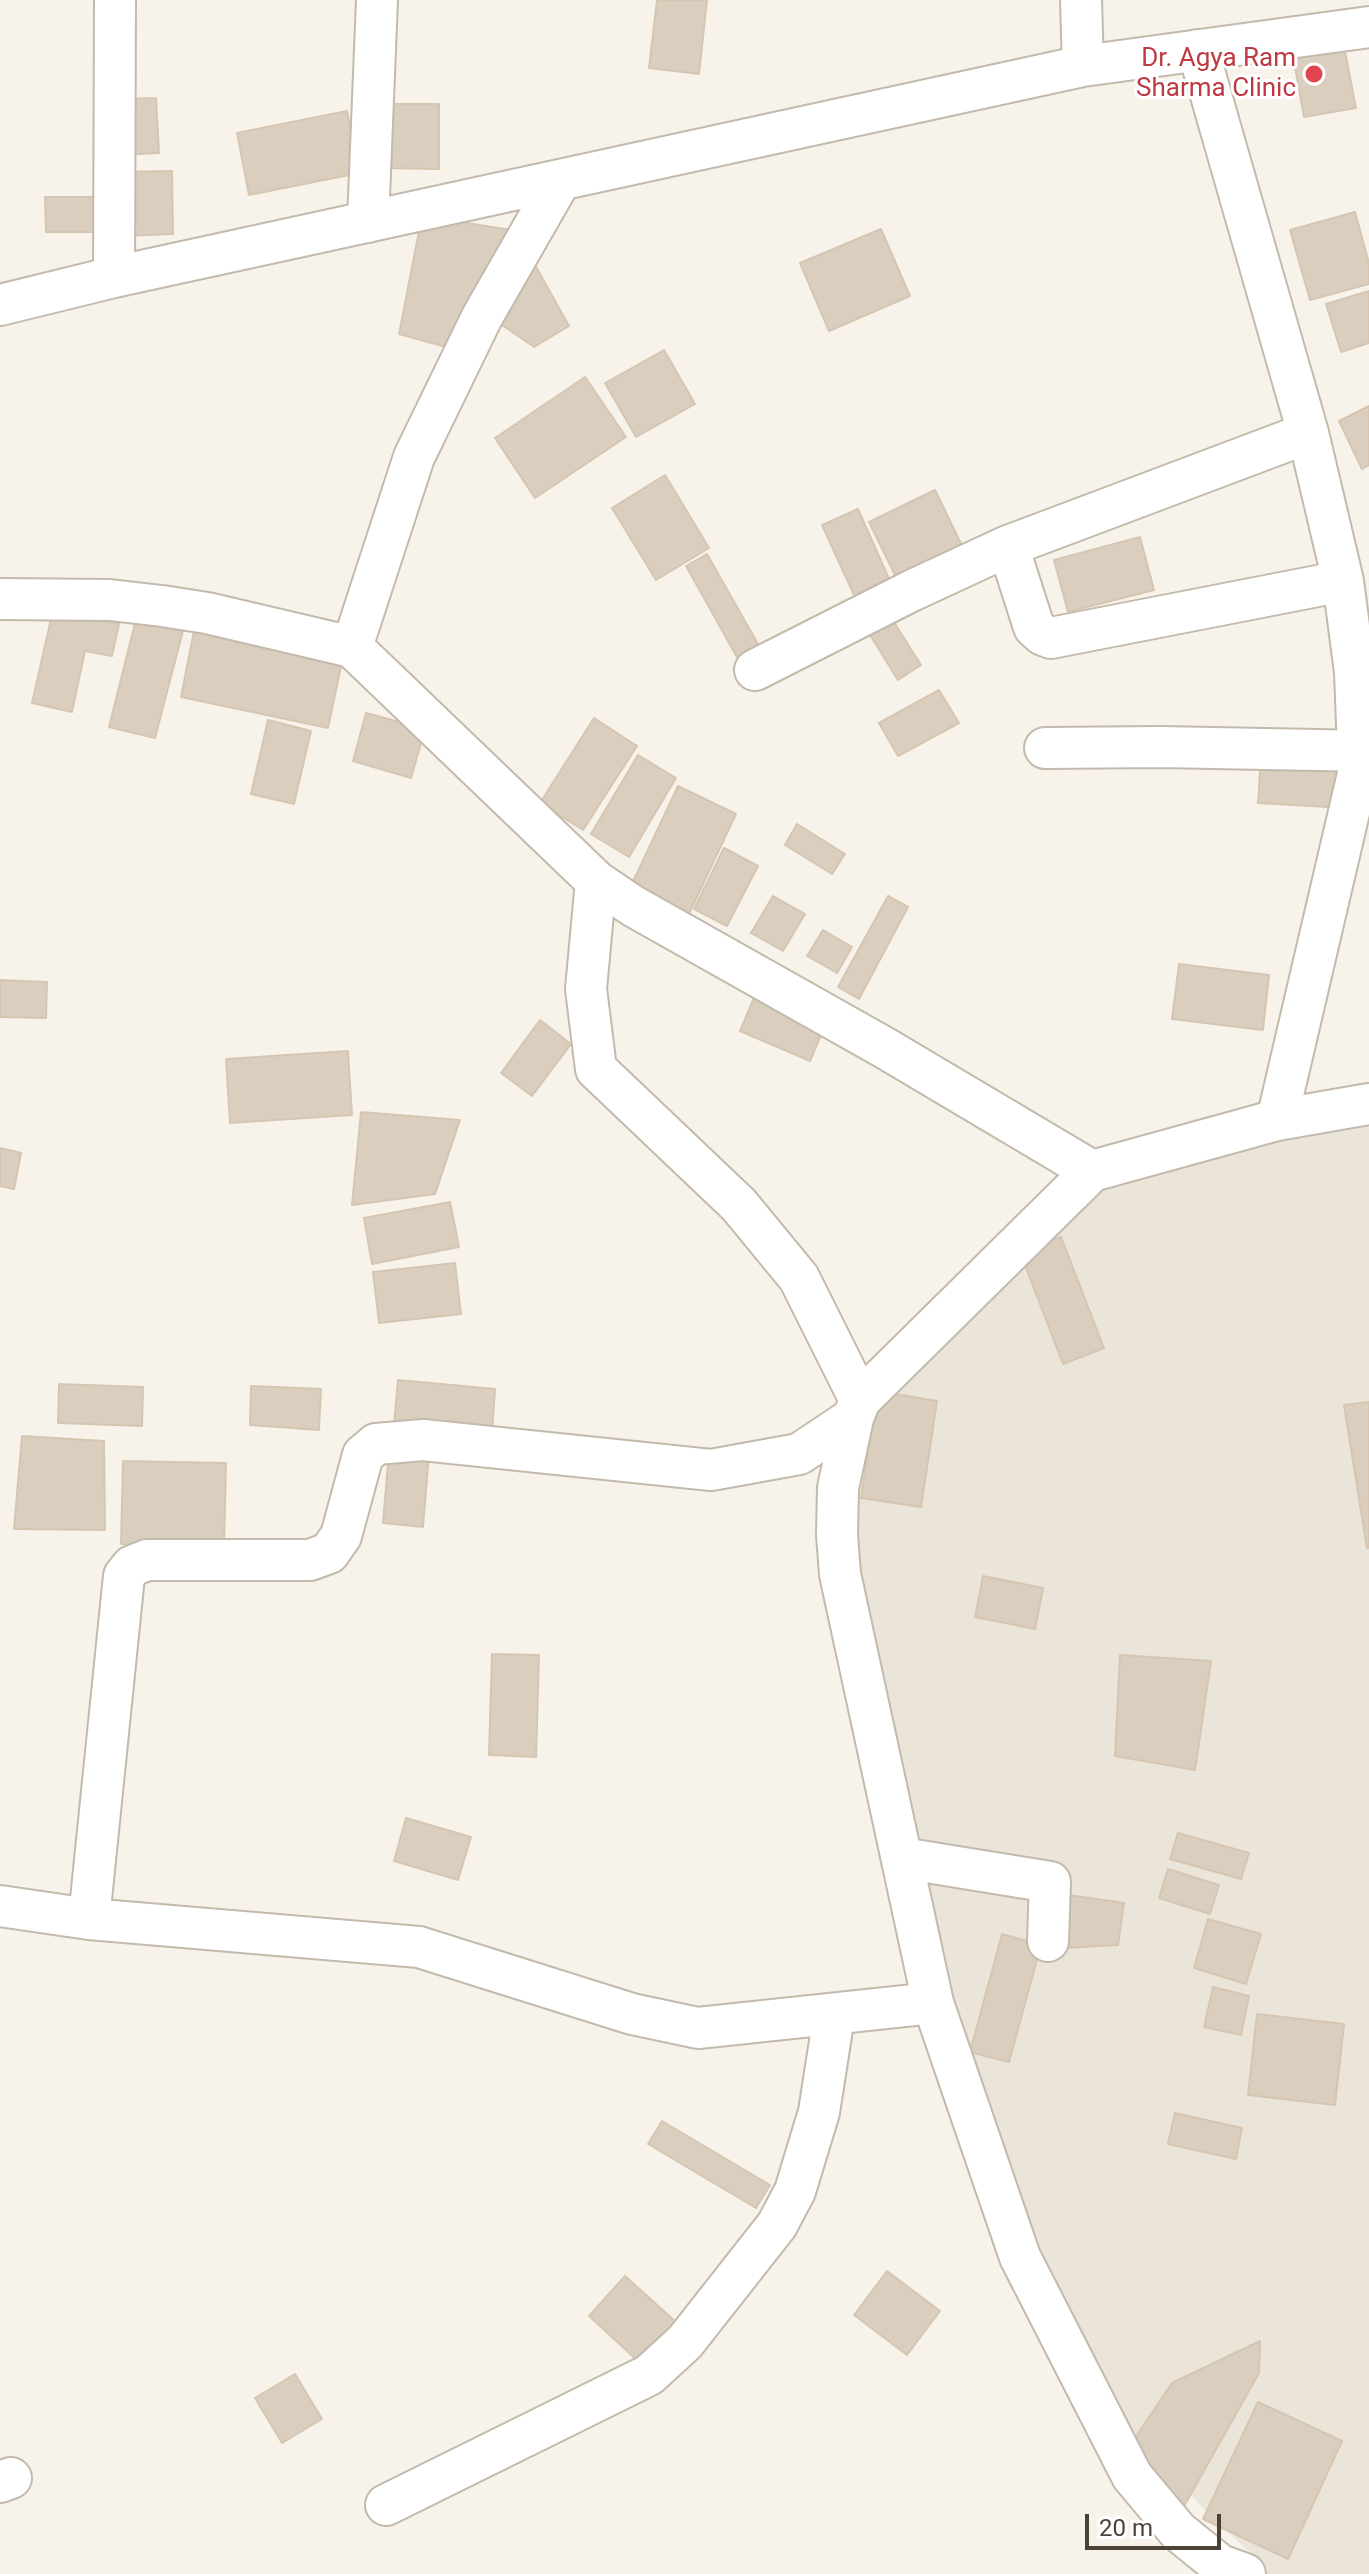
<!DOCTYPE html>
<style>
body{margin:0}
#map{position:relative;width:1369px;height:2574px;overflow:hidden;background:#f7f3eb;font-family:Roboto,sans-serif}
canvas{display:block}
.scale{position:absolute;left:1085px;top:2514px;width:136px;height:36px;box-sizing:border-box;border:4px solid #4c4337;border-top:0;padding-left:10px;font-size:24px;line-height:28px;white-space:nowrap;color:#4c4337;-webkit-text-stroke:6px #fff;paint-order:stroke}
</style>
<div id="map">
<canvas width="1369" height="2574"></canvas>
<div class="scale">20 m</div>
</div>
<script>
const context = document.querySelector('canvas').getContext('2d');
context.lineJoin = 'round';
function paint(path, color) { context.fillStyle = color; context.fill(path, 'evenodd'); }
const toPath = rows => new Path2D(rows.map(r => 'M' + r).join(''));
function trace(path, color, width, dash) { context.strokeStyle = color; context.lineWidth = width; context.lineCap = dash ? 'butt' : 'round'; context.setLineDash(dash || []); context.stroke(path); }
function label(font, color, halo, rows, align = 'center') {
  context.font = font + ' Roboto,sans-serif'; context.lineWidth = 6; context.setLineDash([]); context.textBaseline = 'middle'; context.strokeStyle = halo; context.fillStyle = color; for (const [text, x, y, turn = 0] of rows) {
    context.save(); context.translate(x, y); context.rotate((+turn || 0) * Math.PI / 180); context.textAlign = isNaN(turn) ? turn : align; if (halo) context.strokeText(text, 0, 0); context.fillText(text, 0, 0); context.restore();
  }
}
const residential = toPath([
 [1369,1113,1369,2574,1262,2574,1268,2570,1200,2505,1125,2423,1010,2195,961,2043,850,1565,851,1486,867,1407,1100,1178]
]);
const building = toPath([
 [657,0,707,0,699,74,649,68,657,0],
 [1342,36,1356,108,1304,117,1291,45,1342,36],
 [156,98,159,153,120,155,118,99,156,98],
 [382,104,439,104,439,169,381,168,382,104],
 [347,111,359,173,249,195,237,133,347,111],
 [172,171,173,234,121,236,120,172,172,171],
 [45,197,107,197,107,232,46,232,45,197],
 [1355,212,1369,263,1369,284,1310,300,1290,230,1355,212],
 [422,216,524,232,457,350,399,334,422,216],
 [881,229,910,296,829,331,800,263,881,229],
 [534,263,569,326,534,347,486,314,534,263],
 [1369,291,1369,343,1341,352,1326,304,1369,291],
 [664,350,695,404,636,437,605,383,664,350],
 [585,377,626,437,535,498,495,438,585,377],
 [1369,406,1369,465,1362,469,1339,421,1369,406],
 [665,475,709,548,656,580,612,508,665,475],
 [935,490,966,554,900,585,869,522,935,490],
 [858,509,894,590,859,606,822,525,858,509],
 [1140,537,1154,590,1068,612,1054,560,1140,537],
 [707,554,763,653,742,666,686,566,707,554],
 [885,608,921,665,898,680,862,622,885,608],
 [53,610,119,624,112,656,85,651,72,712,32,703,53,610],
 [138,611,185,623,155,738,109,727,138,611],
 [195,626,343,657,328,728,181,697,195,626],
 [939,690,959,723,898,756,879,723,939,690],
 [366,713,425,729,411,778,353,761,366,713],
 [594,718,637,746,583,830,540,803,594,718],
 [268,720,311,731,294,804,251,794,268,720],
 [638,755,676,778,629,857,591,834,638,755],
 [1261,755,1349,760,1346,808,1258,803,1261,755],
 [678,786,736,814,688,916,630,888,678,786],
 [797,824,845,854,832,874,785,845,797,824],
 [724,848,758,866,727,926,694,909,724,848],
 [773,896,805,914,783,951,751,933,773,896],
 [888,896,908,907,859,999,838,987,888,896],
 [823,930,852,947,837,973,807,956,823,930],
 [1179,964,1269,975,1263,1030,1172,1019,1179,964],
 [0,980,47,982,46,1018,0,1017,0,980],
 [756,993,826,1023,810,1061,740,1031,756,993],
 [540,1020,571,1044,532,1096,501,1073,540,1020],
 [348,1051,352,1115,230,1123,226,1059,348,1051],
 [361,1112,460,1120,435,1194,352,1205,361,1112],
 [0,1148,21,1153,14,1189,0,1186,0,1148],
 [450,1202,459,1247,372,1264,364,1218,450,1202],
 [1061,1237,1104,1348,1063,1364,1020,1252,1061,1237],
 [455,1263,461,1314,379,1323,373,1272,455,1263],
 [398,1380,495,1389,492,1433,394,1425,398,1380],
 [59,1384,143,1387,142,1426,58,1423,59,1384],
 [251,1386,321,1389,319,1430,250,1425,251,1386],
 [877,1391,937,1401,921,1507,861,1498,877,1391],
 [1369,1402,1369,1548,1367,1548,1344,1405,1369,1402],
 [22,1436,104,1441,105,1530,14,1529,22,1436],
 [389,1451,429,1454,423,1527,383,1523,389,1451],
 [123,1461,226,1463,224,1546,121,1544,123,1461],
 [983,1576,1043,1588,1035,1629,975,1617,983,1576],
 [492,1654,539,1655,536,1757,489,1755,492,1654],
 [1120,1655,1211,1661,1195,1770,1115,1756,1120,1655],
 [406,1818,471,1837,458,1880,394,1861,406,1818],
 [1178,1833,1249,1853,1241,1879,1170,1859,1178,1833],
 [1168,1869,1219,1885,1210,1914,1159,1898,1168,1869],
 [1068,1895,1124,1903,1118,1945,1064,1948,1068,1895],
 [1208,1919,1261,1934,1246,1984,1194,1968,1208,1919],
 [1002,1934,1041,1945,1009,2062,970,2052,1002,1934],
 [1213,1987,1249,1996,1241,2035,1204,2027,1213,1987],
 [1257,2014,1344,2024,1335,2105,1248,2095,1257,2014],
 [1175,2113,1242,2128,1236,2159,1168,2144,1175,2113],
 [662,2121,770,2185,756,2208,648,2144,662,2121],
 [887,2271,940,2311,907,2355,854,2315,887,2271],
 [625,2276,676,2322,639,2362,589,2316,625,2276],
 [1260,2341,1259,2373,1183,2508,1131,2444,1172,2383,1260,2341],
 [295,2374,322,2419,282,2443,255,2398,295,2374],
 [1258,2402,1342,2441,1288,2559,1203,2519,1258,2402]
]);
const minor = toPath([
 [1081,0,1083,66],
 [1198,50,1308,433,1343,581,1355,672,1358,751,1361,761,1277,1120],
 [368,222,377,0],
 [114,277,115,0],
 [0,305,114,277,1083,66,1369,27],
 [1008,546,1034,627,1043,635,1051,638,1343,581],
 [0,599,110,600,162,606,207,613,352,647,596,881,633,906,885,1048,1092,1171],
 [352,647,414,457,482,317,560,181],
 [755,670,911,591,1008,546,1308,433],
 [1045,748,1161,747,1369,751],
 [596,881,586,989,596,1069,739,1205,799,1278,860,1400],
 [902,1858,1050,1882,1048,1941],
 [0,1906,89,1919,419,1947,632,2014,698,2028,933,2003],
 [89,1919,124,1576,132,1566,147,1560,310,1560,329,1553,341,1536,363,1455,376,1444,423,1440,711,1470,799,1454,853,1418],
 [0,2482,11,2478],
 [386,2505,649,2375,685,2342,777,2225,795,2191,819,2112,834,2016],
 [1245,2574,1220,2565,1178,2531,1132,2476,1020,2257,933,2003,840,1574,837,1535,838,1488,853,1418,860,1400,1092,1171,1277,1120,1369,1104]
]);
const markers = [
 [1314,74,10,"#e0444e"]
];
const healthNames = [
 ["Dr. Agya Ram",1296,59],
 ["Sharma Clinic",1296,89]
];
paint(residential, '#ebe4d8');
paint(building, '#dacebf');
trace(building, '#d6c6b1', 2);
trace(minor, '#c4baac', 44);
trace(minor, '#fff', 40);
for (const [x, y, r, color] of markers) { const dot = new Path2D(); dot.arc(x, y, r, 0, 2 * Math.PI); context.fillStyle = color; context.fill(dot); trace(dot, '#fff', 3); }
label('26px', '#be3a42', '#fff', healthNames, 'right');
</script>
